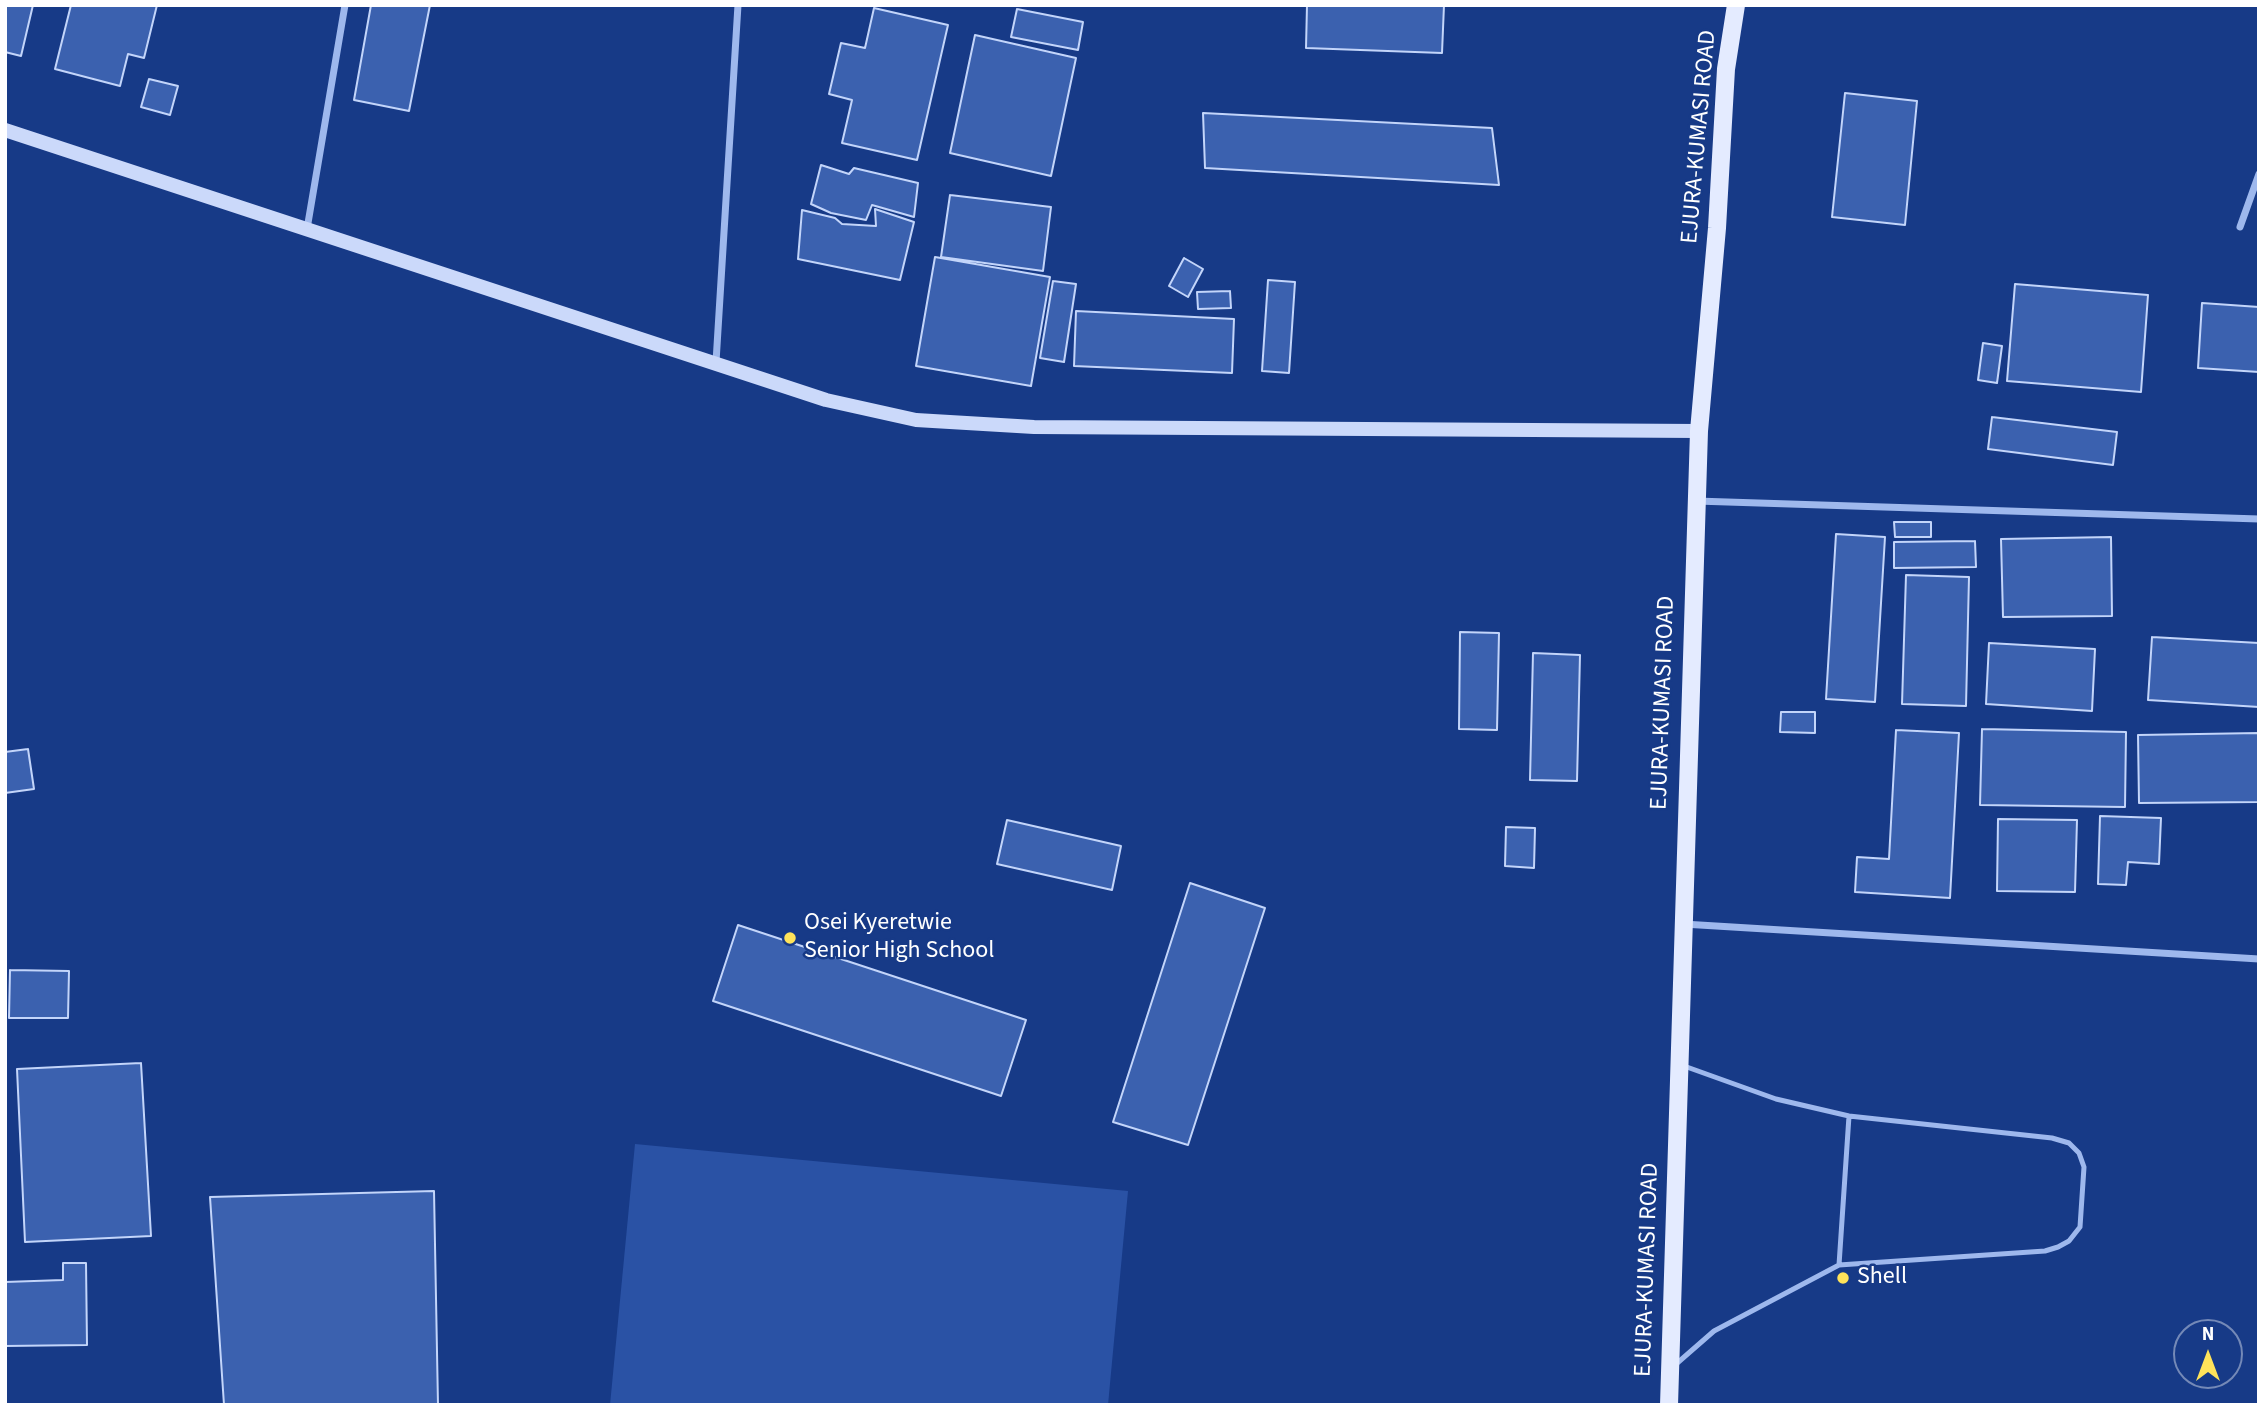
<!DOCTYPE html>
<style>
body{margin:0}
#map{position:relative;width:2264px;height:1410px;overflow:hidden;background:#173a87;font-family:"Source Sans 3",sans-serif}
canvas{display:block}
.frame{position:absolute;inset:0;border:7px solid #fff;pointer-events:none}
.north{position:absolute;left:2173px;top:1319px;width:70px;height:70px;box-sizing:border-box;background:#173a87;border:2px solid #7489b7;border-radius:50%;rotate:0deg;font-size:19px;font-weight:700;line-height:28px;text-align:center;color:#fff}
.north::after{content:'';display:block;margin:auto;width:24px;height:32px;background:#ffe35a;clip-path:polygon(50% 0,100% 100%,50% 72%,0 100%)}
</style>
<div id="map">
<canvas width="2264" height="1410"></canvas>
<div class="frame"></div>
<div class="north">N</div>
</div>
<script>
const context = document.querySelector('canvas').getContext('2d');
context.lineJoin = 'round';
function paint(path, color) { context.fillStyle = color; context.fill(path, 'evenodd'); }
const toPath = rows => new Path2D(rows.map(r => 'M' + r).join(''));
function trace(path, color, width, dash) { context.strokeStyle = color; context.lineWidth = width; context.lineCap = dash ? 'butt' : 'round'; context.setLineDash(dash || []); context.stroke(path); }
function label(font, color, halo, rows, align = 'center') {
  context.font = font + ' "Source Sans 3",sans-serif'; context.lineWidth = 5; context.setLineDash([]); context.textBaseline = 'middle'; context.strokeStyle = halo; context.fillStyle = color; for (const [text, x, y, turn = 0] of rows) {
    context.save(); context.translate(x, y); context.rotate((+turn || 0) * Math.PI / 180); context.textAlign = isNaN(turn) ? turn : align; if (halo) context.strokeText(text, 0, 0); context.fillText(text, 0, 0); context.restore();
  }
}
const green = toPath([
 [635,1144,1128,1191,1108,1405,610,1405]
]);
const building = toPath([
 [5,5,33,5,21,56,5,52,5,5],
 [71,5,157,5,144,58,128,54,120,86,55,69,71,5],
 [371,5,430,5,409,111,354,100,371,5],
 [1307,5,1444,5,1442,53,1306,48,1307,5],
 [874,8,948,25,917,160,842,143,852,100,829,94,841,43,865,48,874,8],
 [1017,9,1083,22,1078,50,1011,37,1017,9],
 [975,35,1076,58,1051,176,950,153,975,35],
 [149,79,178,86,170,115,141,107,149,79],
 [1845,93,1917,101,1905,225,1832,217,1845,93],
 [1203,113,1492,128,1499,185,1205,168,1203,113],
 [821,165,849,174,854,168,918,183,914,217,872,205,866,220,831,213,811,204,821,165],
 [950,195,1051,207,1043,271,941,257,950,195],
 [875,209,914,222,900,280,798,259,802,210,835,218,842,224,876,226,875,209],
 [935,257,1050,277,1031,386,916,366,935,257],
 [1184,258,1203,269,1188,297,1169,286,1184,258],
 [1268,280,1295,282,1289,373,1262,371,1268,280],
 [1053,281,1076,284,1064,362,1040,358,1053,281],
 [2015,284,2148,295,2141,392,2007,381,2015,284],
 [1230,291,1231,308,1198,309,1197,292,1230,291],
 [2202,303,2259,307,2259,372,2198,368,2202,303],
 [1076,311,1234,319,1232,373,1074,366,1076,311],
 [1983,343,2002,346,1997,383,1978,380,1983,343],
 [1992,417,2117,432,2113,465,1988,449,1992,417],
 [1894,522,1931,522,1931,537,1895,537,1894,522],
 [1836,534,1885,537,1875,702,1826,699,1836,534],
 [2111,537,2112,616,2003,617,2001,539,2111,537],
 [1975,541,1976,567,1894,568,1894,542,1975,541],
 [1906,575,1969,577,1966,706,1902,704,1906,575],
 [1460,632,1499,633,1497,730,1459,729,1460,632],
 [2152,637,2259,643,2259,707,2148,700,2152,637],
 [1989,643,2095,649,2092,711,1986,704,1989,643],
 [1533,653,1580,655,1577,781,1530,780,1533,653],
 [1781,712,1815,712,1815,733,1780,732,1781,712],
 [1982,729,2126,732,2125,807,1980,805,1982,729],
 [1896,730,1959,733,1950,898,1855,892,1857,857,1889,859,1896,730],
 [2259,733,2259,802,2139,803,2138,735,2259,733],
 [28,749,34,789,5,793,5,752,28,749],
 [2100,816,2161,818,2159,864,2128,862,2126,885,2098,884,2100,816],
 [1998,819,2077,820,2075,892,1997,891,1998,819],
 [1007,820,1121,846,1112,890,997,864,1007,820],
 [1506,827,1535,828,1534,868,1505,866,1506,827],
 [1190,883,1265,908,1188,1145,1113,1122,1190,883],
 [738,925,1026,1020,1001,1096,713,1001,738,925],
 [10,970,69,971,68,1018,9,1018,10,970],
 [141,1063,151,1236,25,1242,17,1069,141,1063],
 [434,1191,438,1405,224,1405,210,1197,434,1191],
 [63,1263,86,1263,87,1345,5,1346,5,1282,63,1280,63,1263]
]);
const lane = toPath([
 [1839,1265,1849,1116],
 [1675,1365,1714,1331,1839,1265,2045,1251,2058,1247,2069,1241,2080,1227,2084,1167,2079,1153,2069,1143,2052,1138,1849,1116,1776,1099,1684,1066]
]);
const street = toPath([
 [2240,227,2259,174],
 [307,229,345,5],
 [716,362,738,5],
 [1696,501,2259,519],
 [1683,924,2259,959]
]);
const secondary = toPath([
 [5,130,826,400,916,420,1034,427,1699,431]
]);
const primary = toPath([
 [1669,1405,1699,431,1717,228,1726,69,1736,5]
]);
const markers = [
 [790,938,7,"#ffe35a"],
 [1843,1278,7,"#ffe35a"]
];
const streetNames = [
 ["EJURA-KUMASI ROAD",1700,137,-85],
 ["EJURA-KUMASI ROAD",1664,703,-88],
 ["EJURA-KUMASI ROAD",1648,1270,-88]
];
const poiNames = [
 ["Osei Kyeretwie",804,924],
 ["Senior High School",804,952],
 ["Shell",1857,1278]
];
paint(green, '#2a52a5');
paint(building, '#3b61af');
trace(building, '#c3d5fa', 2);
trace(lane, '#9eb8ed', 5);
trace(street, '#9eb8ed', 7);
trace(secondary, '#cbd9fa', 14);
trace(primary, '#e4ebff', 18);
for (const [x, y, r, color] of markers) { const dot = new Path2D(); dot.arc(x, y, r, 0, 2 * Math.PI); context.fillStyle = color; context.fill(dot); trace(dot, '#173a87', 2.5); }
label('24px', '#fff', '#173a87', streetNames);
label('24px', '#fff', '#173a87', poiNames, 'left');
</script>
